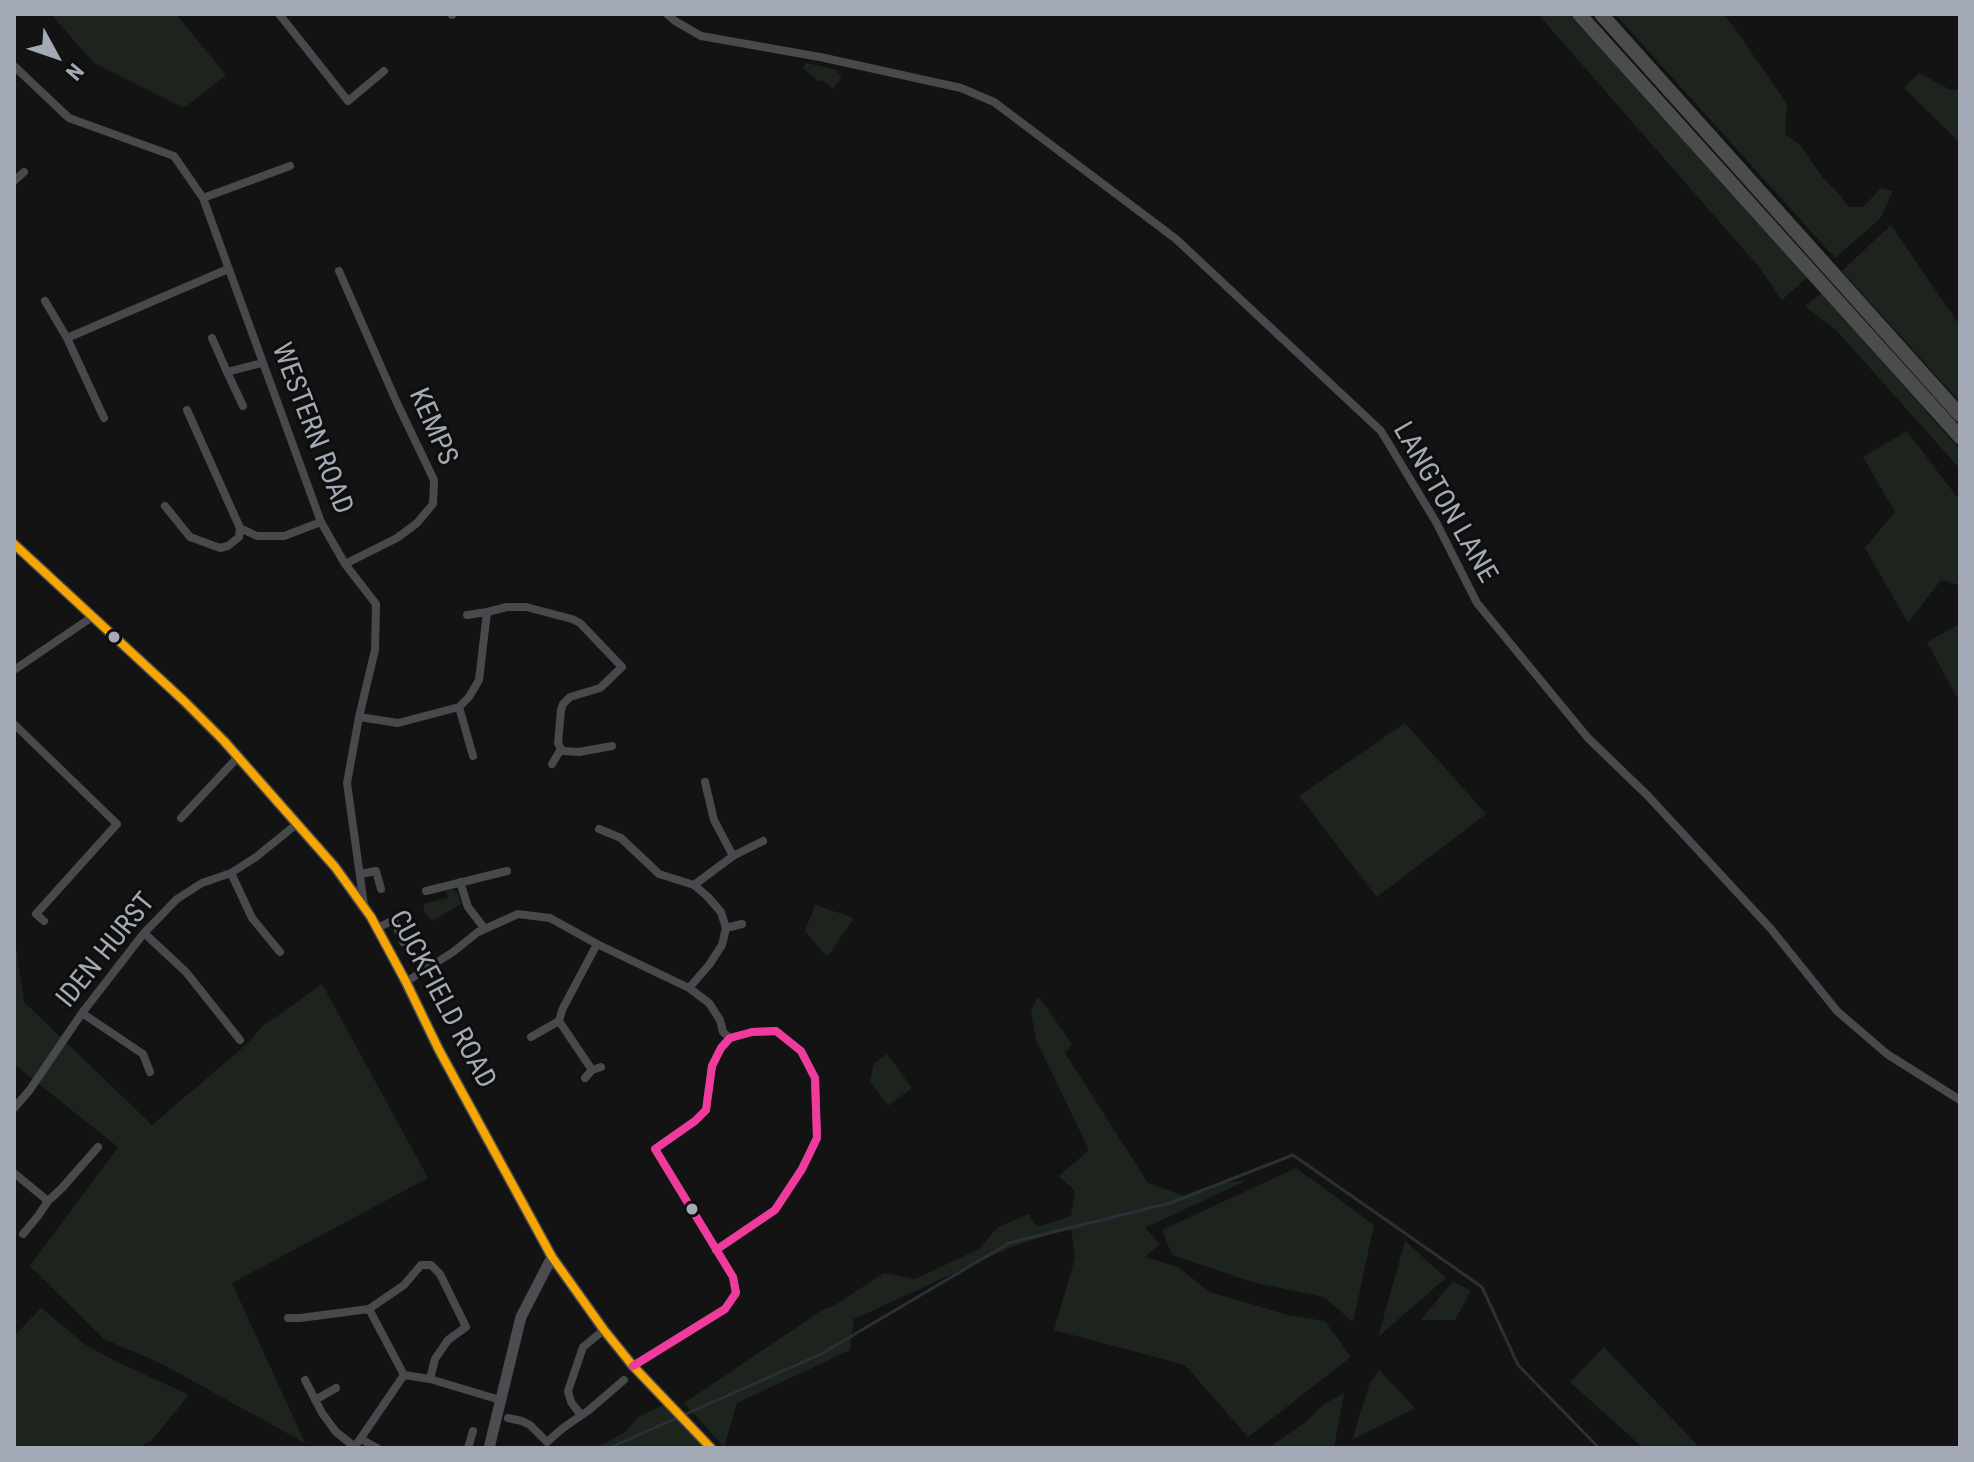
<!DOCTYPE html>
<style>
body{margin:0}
#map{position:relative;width:1974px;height:1462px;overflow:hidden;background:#131314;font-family:"Roboto Condensed",sans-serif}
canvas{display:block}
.frame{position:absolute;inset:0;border:16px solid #a4aab5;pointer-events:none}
.north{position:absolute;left:16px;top:16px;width:80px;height:80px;-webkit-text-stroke:6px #0e0e0f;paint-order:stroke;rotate:130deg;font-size:22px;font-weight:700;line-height:32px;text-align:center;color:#a4aab5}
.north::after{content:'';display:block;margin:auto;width:28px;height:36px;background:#a4aab5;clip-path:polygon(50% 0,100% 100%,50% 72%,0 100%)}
</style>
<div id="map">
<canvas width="1974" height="1462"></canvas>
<div class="frame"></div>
<div class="north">N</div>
</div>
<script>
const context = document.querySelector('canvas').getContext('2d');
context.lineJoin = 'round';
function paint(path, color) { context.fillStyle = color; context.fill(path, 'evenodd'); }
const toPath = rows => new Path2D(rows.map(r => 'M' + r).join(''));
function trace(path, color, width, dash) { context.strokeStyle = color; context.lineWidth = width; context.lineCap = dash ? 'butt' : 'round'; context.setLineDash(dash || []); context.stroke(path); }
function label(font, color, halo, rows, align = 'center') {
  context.font = font + ' "Roboto Condensed",sans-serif'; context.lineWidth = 6; context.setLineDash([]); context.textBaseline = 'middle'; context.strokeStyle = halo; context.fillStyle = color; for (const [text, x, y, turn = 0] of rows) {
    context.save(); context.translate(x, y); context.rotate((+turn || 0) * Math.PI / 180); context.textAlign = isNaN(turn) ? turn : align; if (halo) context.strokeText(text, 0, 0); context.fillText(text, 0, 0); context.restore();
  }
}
const green = toPath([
 [51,14,176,14,226,75,184,108,94,63],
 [1538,14,1569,14,1809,276,1782,300,1759,267],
 [1615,14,1722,14,1731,23,1787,104,1785,134,1800,145,1823,178,1840,195,1849,207,1863,207,1881,188,1893,191,1880,219,1835,258],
 [806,63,834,69,842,77,833,89,822,80,819,82,803,68],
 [1919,73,1949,89,1960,90,1960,143,1904,88],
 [1891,225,1960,326,1960,402,1842,271],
 [1822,293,1960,450,1960,469,1837,331,1805,306],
 [1907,431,1960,501,1960,585,1941,580,1908,623,1865,548,1895,512,1863,457],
 [1960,624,1960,703,1927,642],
 [1405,723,1486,814,1377,897,1299,796],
 [451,889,458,893,461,904,432,921,425,913,423,904,448,898,446,891],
 [815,905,854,918,827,957,805,931],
 [14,945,16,946,24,1002,152,1125,246,1045,262,1027,322,984,428,1178,232,1283,305,1443,162,1364,104,1339,30,1266,118,1147,14,1064],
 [1038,996,1072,1044,1065,1053,1148,1183,1185,1196,1221,1184,1249,1179,1145,1228,1160,1244,1145,1257,1178,1267,1210,1292,1288,1315,1325,1321,1351,1357,1248,1437,1185,1365,1054,1330,1075,1258,1071,1227,1009,1248,854,1319,850,1350,737,1403,724,1447,684,1403,824,1309,835,1305,884,1273,915,1279,979,1249,997,1228,1028,1214,1038,1227,1071,1216,1075,1191,1059,1176,1089,1150,1036,1040,1031,1012],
 [887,1054,912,1088,888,1106,870,1081,874,1063],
 [1296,1168,1374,1225,1353,1322,1324,1297,1252,1282,1172,1255,1162,1230],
 [1405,1241,1446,1278,1378,1337],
 [1453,1281,1471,1291,1455,1320,1421,1320],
 [41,1308,86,1345,113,1360,189,1395,151,1441,138,1448,14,1448,14,1336],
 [1604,1347,1700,1448,1639,1448,1640,1445,1570,1382],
 [1379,1370,1415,1408,1352,1440,1369,1385],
 [1344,1393,1334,1448,1268,1448,1306,1422,1323,1405],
 [668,1403,711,1448,596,1448,625,1432,638,1417]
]);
const stream = toPath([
 [686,1414,821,1354,1009,1243,1170,1203,1293,1155,1482,1287,1518,1365,1599,1448],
 [609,1448,679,1417]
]);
const street = toPath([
 [279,14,348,101,384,71],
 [667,14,675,21,701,36,820,57,961,88,994,102,1176,239,1381,431,1436,522,1477,603,1588,738,1648,796,1771,929,1837,1011,1887,1054,1960,1100],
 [452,15,452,14],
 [14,66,69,118,174,156,203,198,321,522,345,564,376,604,375,650,359,717,347,783,364,905],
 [14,181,24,172],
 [203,198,290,166],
 [339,271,397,403,434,480,433,504,417,523,397,538,345,564],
 [45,301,67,338,104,418],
 [67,338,228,269],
 [212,338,227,372,262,363],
 [227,372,243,406],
 [187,410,240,528,257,536,284,536,321,522],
 [165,506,190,537,220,548,228,546,239,537,240,528],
 [467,615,487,612],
 [14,670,92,617],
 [459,707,473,756],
 [359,717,398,723,459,707,469,697,479,680,487,612,507,607,526,607,572,619,580,623,622,667,600,688,570,697,563,704,561,710,558,743,561,749,564,751,579,752,612,746],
 [14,724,117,824,36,914,44,921],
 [552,764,561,749],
 [705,782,714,820,733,856],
 [181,818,238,757],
 [599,829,621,838,659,874,694,885,707,896,721,912,726,928,722,945,709,965,689,988],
 [231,873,252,918,280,952],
 [361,874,376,871,381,889],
 [460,882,468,907,485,929],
 [694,885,733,856,763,841],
 [426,891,507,871],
 [377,928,394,920,403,942],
 [726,928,742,924],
 [144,933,186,972,240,1040],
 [406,982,453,952,478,932,518,914,550,918,597,944,689,988,709,1003,720,1020,723,1032,730,1038],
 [82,1013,143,1054,150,1072],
 [531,1037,559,1021],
 [592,1070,559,1021,562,1010,597,944],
 [585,1078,592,1070,601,1067],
 [14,1108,29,1091,82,1013,144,933,177,899,202,883,231,873,256,857,298,823],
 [14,1173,48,1201],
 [23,1234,38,1216,48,1201,62,1188,98,1147],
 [369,1309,404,1285,421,1265,431,1265,440,1274,466,1327,448,1340,435,1359,430,1379],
 [288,1318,300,1318,369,1309,404,1375,430,1379,500,1400],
 [633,1366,725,1309,736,1293,733,1277,655,1149,695,1121,706,1110,712,1066,721,1048,730,1038,752,1032,776,1031,801,1051,815,1078,817,1138,802,1169,775,1210,716,1250],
 [305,1380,322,1413,336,1432,355,1447],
 [315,1400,336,1388],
 [581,1415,571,1402,568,1391,583,1347,604,1330],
 [508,1418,522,1421,530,1425,547,1442,563,1428,589,1410,624,1380],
 [361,1439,377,1448],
 [354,1448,404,1375],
 [468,1448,473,1431]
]);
const secondary = toPath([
 [14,544,184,701,224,741,335,867,371,917,406,982,439,1050,552,1257,604,1330,633,1366,711,1448],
 [489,1448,521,1317,552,1257]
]);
const highway = toPath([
 [1579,14,1960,437],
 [1601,14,1960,415]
]);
const bus1 = toPath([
 [14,544,184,701,224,741,335,867,371,917,406,982,439,1050,552,1257,604,1330,633,1366,711,1448]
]);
const bus2 = toPath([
 [633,1366,725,1309,736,1293,733,1277,655,1149,695,1121,706,1110,712,1066,721,1048,730,1038,752,1032,776,1031,801,1051,815,1078,817,1138,802,1169,775,1210,716,1250]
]);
const markers = [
 [114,637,7,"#a4aab5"],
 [692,1209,7,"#a4aab5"]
];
const streetNames = [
 ["KEMPS",432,427,66],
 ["WESTERN ROAD",311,429,69],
 ["LANGTON LANE",1444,503,60],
 ["IDEN HURST",107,951,-51],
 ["CUCKFIELD ROAD",441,1000,62]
];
paint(green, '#1d241e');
trace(stream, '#293137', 3);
trace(street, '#48494c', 8);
trace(secondary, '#4c4d50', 11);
trace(highway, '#4a4c4e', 14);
trace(bus1, '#f7a600', 8);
trace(bus2, '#f13a9d', 8);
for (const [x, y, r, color] of markers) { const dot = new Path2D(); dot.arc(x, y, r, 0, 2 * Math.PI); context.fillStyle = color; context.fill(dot); trace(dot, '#0e0e0f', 3); }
label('28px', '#a4aab5', '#0e0e0f', streetNames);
</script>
